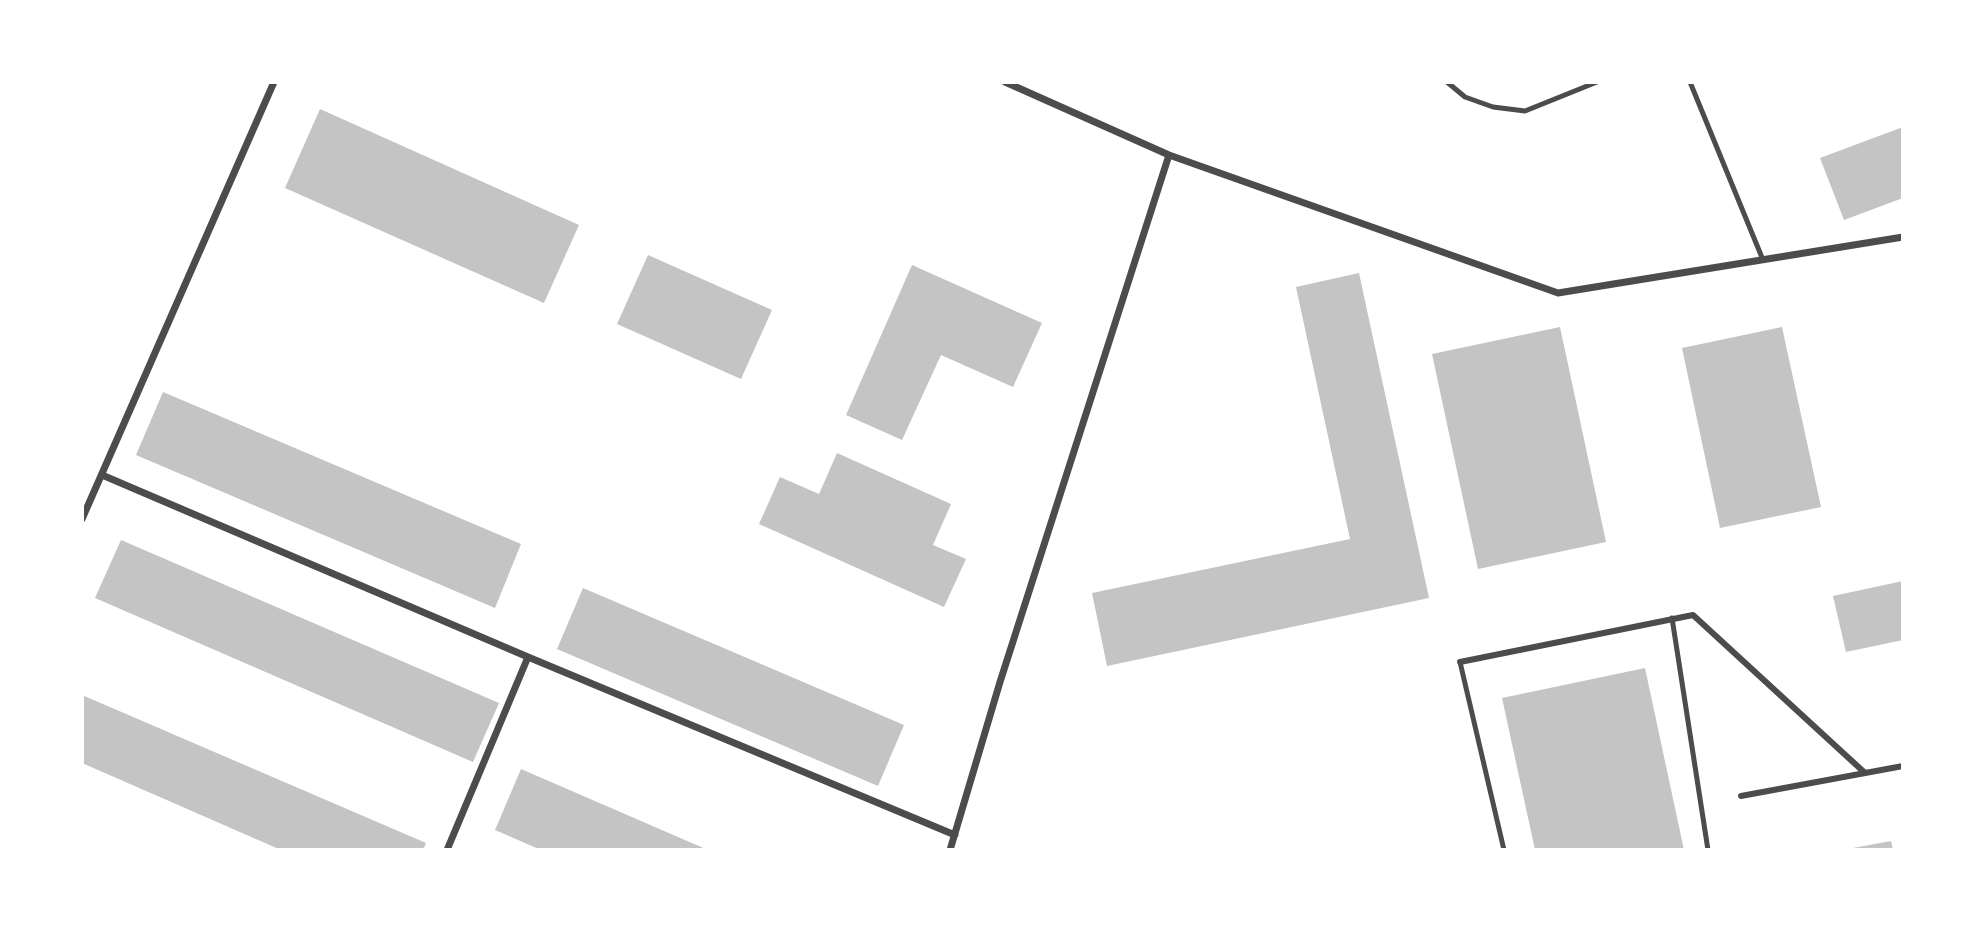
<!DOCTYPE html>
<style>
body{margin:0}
#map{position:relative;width:1985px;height:932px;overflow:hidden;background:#fff;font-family:Rubik,sans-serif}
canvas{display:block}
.frame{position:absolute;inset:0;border:84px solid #fff;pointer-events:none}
</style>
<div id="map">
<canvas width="1985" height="932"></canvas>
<div class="frame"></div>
</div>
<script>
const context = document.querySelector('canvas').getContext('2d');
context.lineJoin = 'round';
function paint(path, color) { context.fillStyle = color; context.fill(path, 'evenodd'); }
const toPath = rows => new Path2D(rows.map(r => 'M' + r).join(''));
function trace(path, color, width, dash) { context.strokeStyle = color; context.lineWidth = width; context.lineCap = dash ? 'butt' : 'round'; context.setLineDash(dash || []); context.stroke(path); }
const building = toPath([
 [320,109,579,225,544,303,285,188],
 [1903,127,1903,198,1844,220,1820,158],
 [648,255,772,310,741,379,617,324],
 [912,265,1042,323,1013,387,941,355,902,440,846,415],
 [1359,273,1429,598,1107,666,1092,593,1350,539,1296,287],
 [1560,327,1606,542,1478,569,1432,354],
 [1782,327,1821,507,1720,528,1682,348],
 [163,392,521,544,495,608,136,455],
 [837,453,951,504,933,545,966,559,944,607,759,524,780,477,819,494],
 [121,540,499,703,473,762,95,598],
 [1903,581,1903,640,1846,652,1833,596],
 [583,588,904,725,878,786,557,649],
 [1645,668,1684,850,1535,850,1502,698],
 [82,695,426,843,423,850,281,850,82,763],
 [521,769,708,850,541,850,495,830],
 [1891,841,1893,850,1853,850,1853,848]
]);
const service = toPath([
 [1447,82,1465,97,1493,107,1525,111,1597,82],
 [1690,82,1763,260],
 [1672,618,1708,850],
 [1460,662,1504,850]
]);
const pedestrian = toPath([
 [1460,662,1693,615,1865,773],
 [1741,796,1903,766]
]);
const minor = toPath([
 [1005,82,1169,155,1558,293,1903,237],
 [102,475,528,657,955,835],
 [82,519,274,82],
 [447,850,528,657],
 [950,850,1000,682,1169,155]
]);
paint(building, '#c4c4c4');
trace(service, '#4c4c4c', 5);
trace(pedestrian, '#4c4c4c', 6);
trace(minor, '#4c4c4c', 7);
</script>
